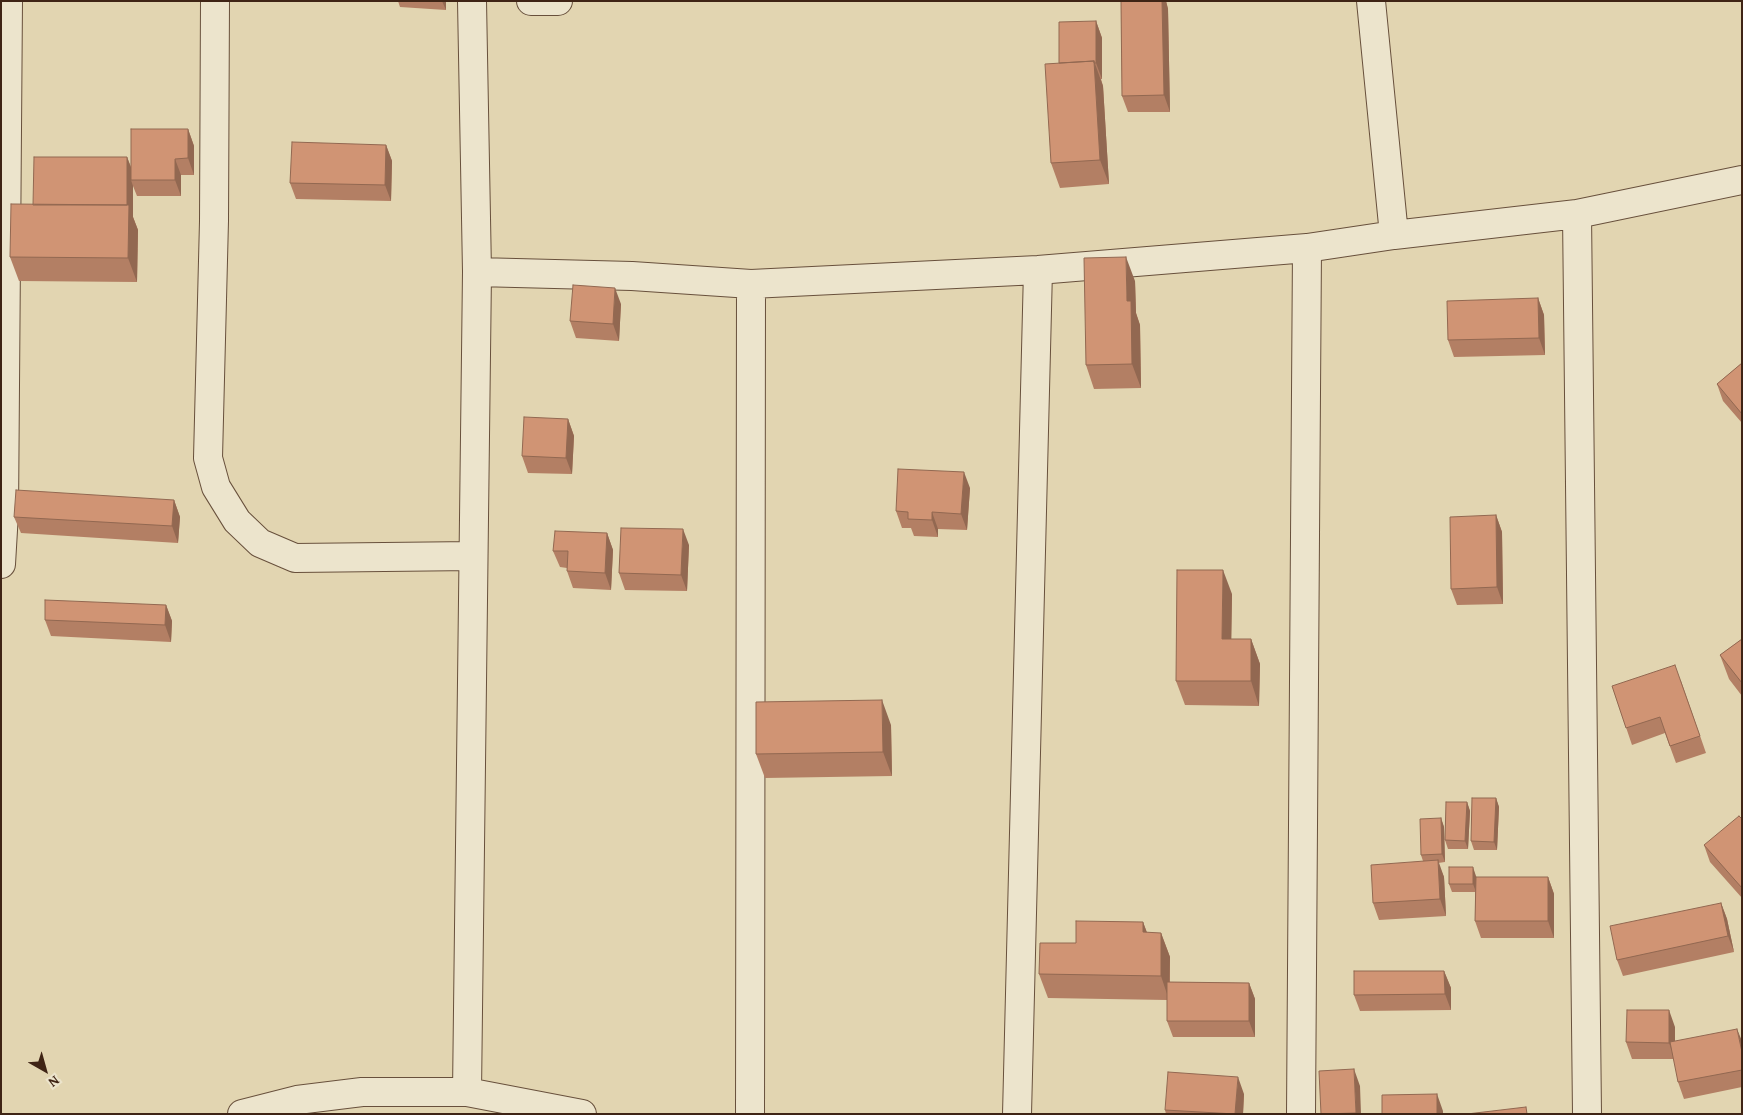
<!DOCTYPE html>
<style>
body{margin:0}
#map{position:relative;width:1743px;height:1115px;overflow:hidden;background:#e2d5b1;font-family:"Gentium Book Plus",serif}
canvas{display:block}
.frame{position:absolute;inset:0;border:2px solid #3f2415;pointer-events:none}
.north{position:absolute;left:20px;top:1045px;width:50px;height:50px;-webkit-text-stroke:4px #ece4cc;paint-order:stroke;rotate:142deg;font-size:14px;font-weight:700;line-height:20px;text-align:center;color:#3f2415}
.north::after{content:'';display:block;margin:auto;width:18px;height:22px;background:#3f2415;clip-path:polygon(50% 0,100% 100%,50% 72%,0 100%)}
</style>
<div id="map">
<canvas width="1743" height="1115"></canvas>
<div class="frame"></div>
<div class="north">N</div>
</div>
<script>
const context = document.querySelector('canvas').getContext('2d');
context.lineJoin = 'round';
const toPath = rows => new Path2D(rows.map(r => 'M' + r).join(''));
function trace(path, color, width, dash) { context.strokeStyle = color; context.lineWidth = width; context.lineCap = dash ? 'butt' : 'round'; context.setLineDash(dash || []); context.stroke(path); }
function paint(path, color) { context.fillStyle = color; context.fill(path, 'evenodd'); }
const minor = toPath([
 [215,1,214,221,208,458,216,487,237,521,260,543,295,558,473,556],
 [531,1,558,1],
 [1371,1,1394,235],
 [1577,214,1587,1114],
 [477,272,632,276,751,284,1038,270,1307,248,1394,235,1577,214,1742,180],
 [1,564,4,513,8,1],
 [467,1092,477,272,472,1],
 [242,1114,297,1100,362,1092,467,1092,582,1114],
 [750,1114,751,284],
 [1017,1114,1038,270],
 [1301,1114,1307,248]
]);
const wall = toPath([
 [398,1,446,1,446,10,400,7],
 [1121,1,1166,1,1168,9,1170,112,1128,112,1122,96],
 [1096,21,1102,38,1102,79,1101,79,1103,86,1109,184,1060,188,1051,163,1059,64],
 [188,129,194,146,194,175,181,175,181,196,137,196,133,186,133,217,138,230,137,282,19,281,10,257,33,205,127,157,131,167],
 [386,145,392,161,391,201,296,199,290,183],
 [1135,281,1136,313,1140,325,1141,388,1094,389,1086,365],
 [1538,298,1544,315,1545,355,1454,357,1448,340],
 [621,304,619,341,576,338,570,321],
 [1742,363,1742,423,1723,401,1717,384],
 [568,419,574,436,572,474,528,473,522,456],
 [970,488,967,530,938,529,938,537,914,536,911,528,902,528,896,511],
 [174,500,180,517,178,543,21,533,14,517],
 [1496,515,1502,532,1503,604,1457,605,1451,589],
 [607,533,613,550,611,590,573,588,567,571,567,568,560,567,553,551],
 [689,545,687,591,625,590,619,573],
 [1232,594,1231,639,1251,639,1260,664,1259,706,1185,705,1176,681],
 [166,605,172,621,171,642,51,636,45,620],
 [1742,639,1742,696,1729,679,1720,655],
 [1681,681,1706,753,1676,763,1665,733,1632,745,1612,686],
 [891,725,892,776,765,778,756,754],
 [1496,798,1499,807,1497,850,1474,850,1471,841],
 [1467,802,1470,811,1468,849,1448,849,1445,840],
 [1441,818,1444,827,1445,862,1438,863,1444,877,1446,916,1379,920,1373,903,1423,861,1421,855],
 [1742,819,1742,898,1710,862,1704,845],
 [1476,876,1476,877,1548,877,1554,894,1554,938,1481,938,1475,921,1475,892,1452,892,1449,884],
 [1721,903,1727,919,1734,952,1623,976,1617,960],
 [1143,922,1147,933,1161,933,1170,957,1170,982,1249,983,1255,999,1255,1037,1173,1037,1167,1021,1167,1000,1048,998,1039,974],
 [1444,971,1451,988,1451,1010,1360,1011,1354,995],
 [1675,1027,1675,1041,1742,1041,1742,1087,1684,1099,1678,1082,1674,1059,1632,1059,1626,1042],
 [1244,1094,1243,1114,1166,1114,1165,1110]
]);
const shadedWall = toPath([
 [442,1,446,1,446,10],
 [1162,1,1166,1,1168,9,1170,112,1164,95],
 [1096,21,1102,38,1102,79,1096,63],
 [1094,61,1103,86,1109,184,1100,160],
 [188,129,194,146,194,175,188,158],
 [386,145,392,161,391,201,385,185],
 [127,157,133,173,131,180,133,186,133,217,138,230,137,282,128,258,127,205],
 [175,159,181,175,181,196,175,180],
 [1126,257,1135,281,1136,313,1140,325,1141,388,1132,364,1127,301],
 [615,288,621,304,619,341,613,324],
 [1538,298,1544,315,1545,355,1539,338],
 [568,419,574,436,572,474,566,458],
 [964,472,970,488,967,530,961,514],
 [174,500,180,517,178,543,172,526],
 [932,512,938,529,938,537,932,520],
 [1496,515,1502,532,1503,604,1497,587],
 [683,529,689,545,687,591,681,575],
 [607,533,613,550,611,590,605,573],
 [1223,570,1232,594,1231,663,1222,639],
 [166,605,172,621,171,642,165,625],
 [1251,639,1260,664,1259,706,1251,681],
 [882,700,891,725,892,776,883,752],
 [1496,798,1499,807,1497,850,1494,842],
 [1467,802,1470,811,1468,849,1465,841],
 [1441,818,1444,827,1445,862,1442,854],
 [1438,860,1444,877,1446,916,1440,899],
 [1473,867,1476,876,1476,892,1473,884],
 [1548,877,1554,894,1554,938,1548,921],
 [1721,903,1727,919,1734,952,1728,936],
 [1143,922,1152,946,1143,932],
 [1161,933,1170,957,1169,1000,1161,976],
 [1444,971,1451,988,1451,1010,1445,994],
 [1249,983,1255,999,1255,1037,1249,1021],
 [1669,1010,1675,1027,1675,1059,1669,1043],
 [1737,1029,1742,1041,1742,1052],
 [1354,1069,1360,1086,1361,1114,1356,1114],
 [1238,1077,1244,1094,1243,1114,1235,1114],
 [1437,1094,1443,1111,1443,1114,1437,1114]
]);
const building = toPath([
 [1121,1,1162,1,1164,95,1122,96,1121,1],
 [1096,21,1096,63,1094,63,1094,61,1059,63,1059,22,1096,21],
 [1094,61,1100,160,1051,163,1045,64,1094,61],
 [131,129,188,129,188,158,175,159,175,180,131,180,131,129],
 [292,142,386,145,385,185,290,183,292,142],
 [34,157,127,157,127,205,33,205,34,157],
 [11,204,129,205,128,258,10,257,11,204],
 [1126,257,1127,301,1131,301,1132,364,1086,365,1084,258,1126,257],
 [573,285,615,288,613,324,570,321,573,285],
 [1538,298,1539,338,1448,340,1447,301,1538,298],
 [1742,363,1742,414,1717,384,1742,363],
 [524,417,568,419,566,458,522,456,524,417],
 [898,469,964,472,961,514,932,512,932,520,908,519,908,512,896,511,898,469],
 [16,490,174,500,172,526,14,517,16,490],
 [1496,515,1497,587,1451,589,1450,517,1496,515],
 [621,528,683,529,681,575,619,573,621,528],
 [555,531,607,533,605,573,567,571,568,551,553,551,555,531],
 [1177,570,1223,570,1222,639,1251,639,1251,681,1176,681,1177,570],
 [45,600,166,605,165,625,45,620,45,600],
 [1742,639,1742,683,1720,655,1742,639],
 [1675,665,1700,736,1670,746,1660,717,1626,728,1612,686,1675,665],
 [882,700,883,752,756,754,756,702,882,700],
 [1472,798,1496,798,1494,842,1471,841,1472,798],
 [1446,802,1467,802,1465,841,1445,840,1446,802],
 [1739,816,1742,819,1742,888,1704,845,1739,816],
 [1441,818,1442,854,1421,855,1420,819,1441,818],
 [1438,860,1440,899,1373,903,1371,865,1438,860],
 [1449,867,1473,867,1473,884,1449,884,1449,867],
 [1476,877,1548,877,1548,921,1475,921,1476,877],
 [1721,903,1728,936,1617,960,1610,926,1721,903],
 [1076,921,1143,922,1143,932,1161,933,1161,976,1039,974,1040,943,1076,943,1076,921],
 [1354,971,1444,971,1445,994,1354,995,1354,971],
 [1167,982,1249,983,1249,1021,1167,1021,1167,982],
 [1627,1010,1669,1010,1669,1043,1626,1042,1627,1010],
 [1737,1029,1742,1052,1742,1070,1678,1082,1670,1042,1737,1029],
 [1354,1069,1356,1113,1321,1114,1319,1071,1354,1069],
 [1168,1072,1238,1077,1235,1114,1165,1110,1168,1072],
 [1437,1094,1437,1114,1382,1114,1382,1095,1437,1094],
 [1526,1107,1527,1114,1467,1114,1526,1107]
]);
trace(minor, '#68503c', 30);
trace(minor, '#ece4cc', 28);
paint(wall, '#b37f64');
paint(shadedWall, '#926851');
paint(building, '#d09474');
trace(building, '#926851', 1);
</script>
